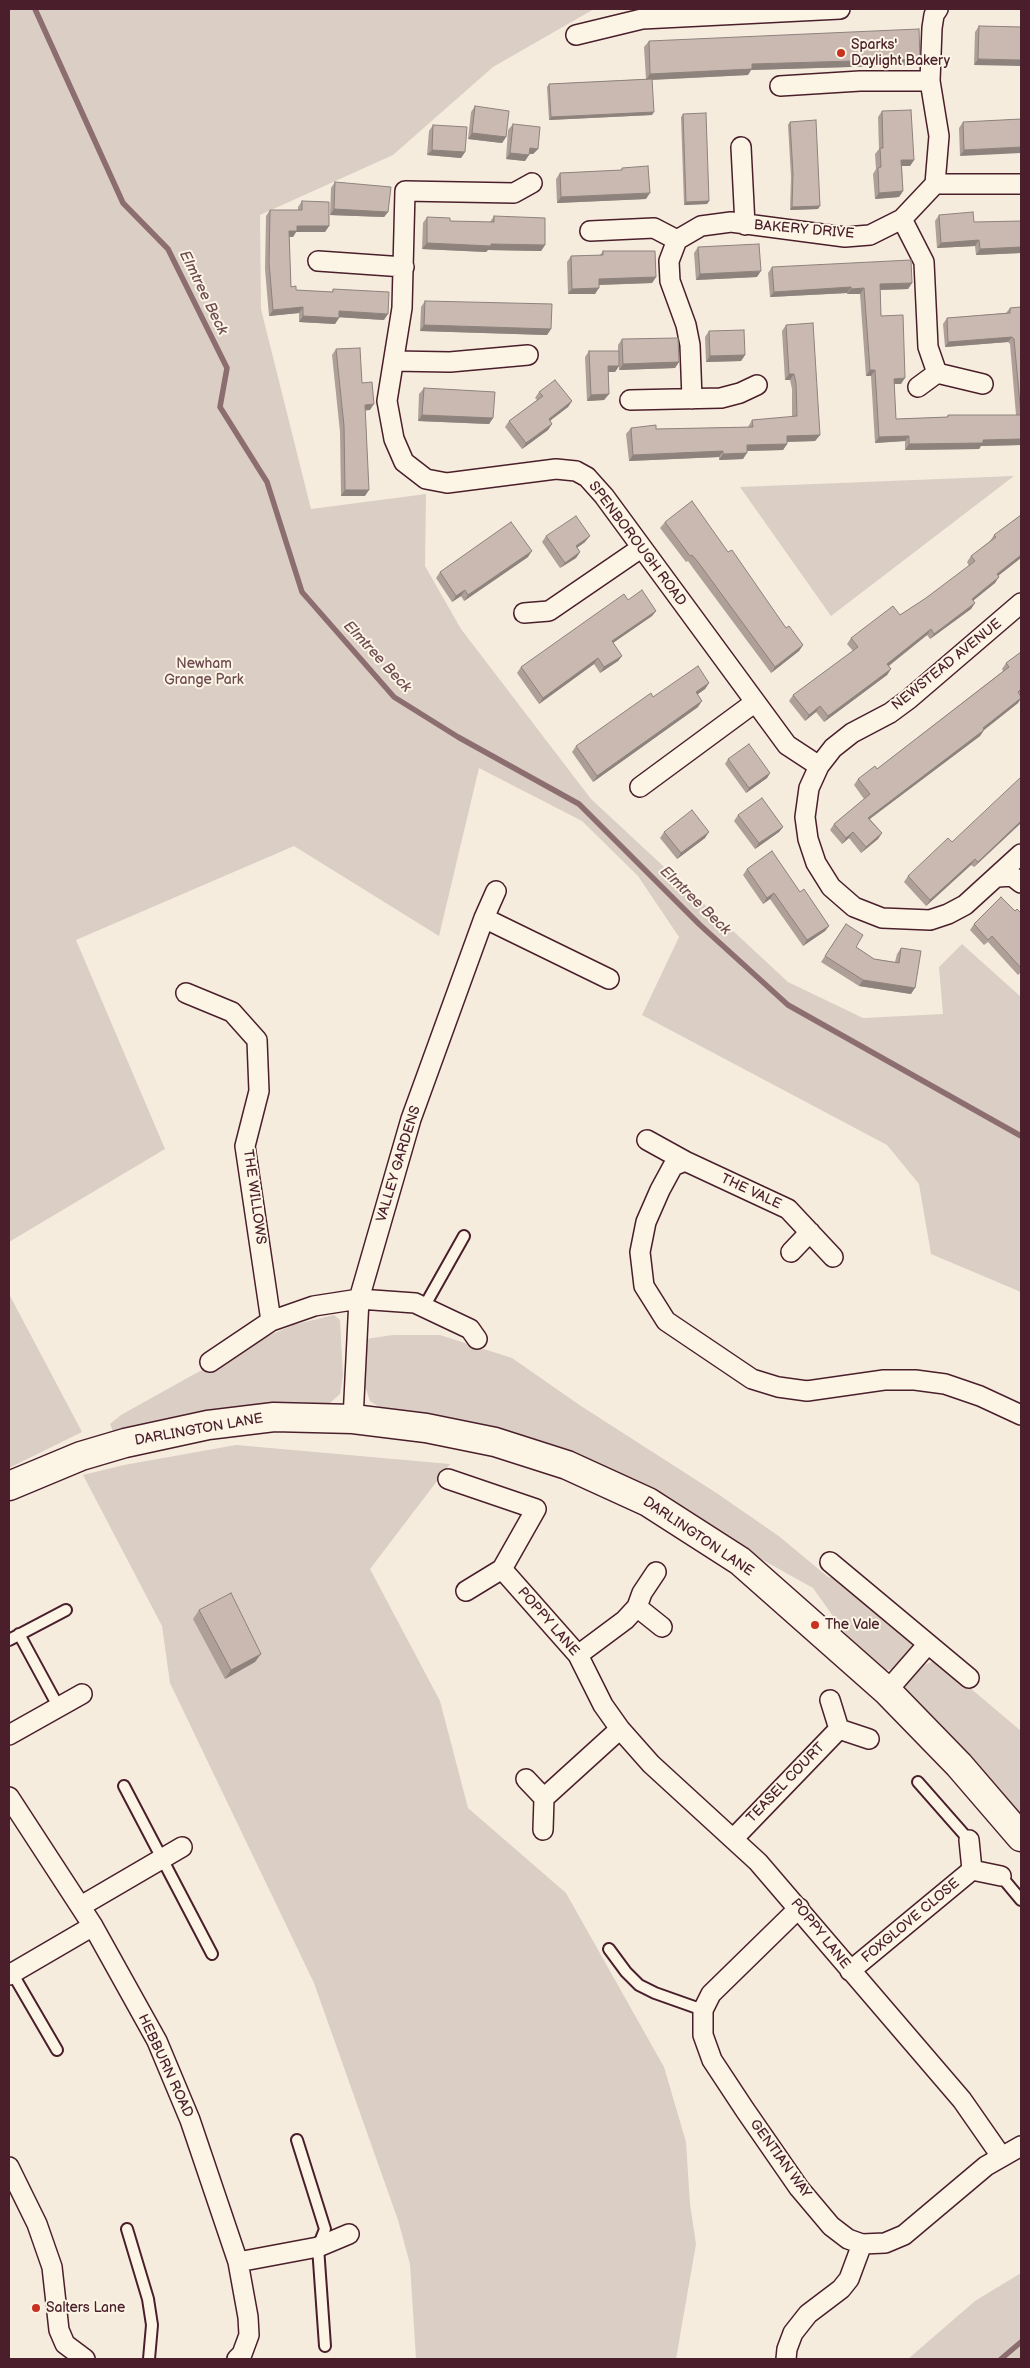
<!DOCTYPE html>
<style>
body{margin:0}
#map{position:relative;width:1030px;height:2368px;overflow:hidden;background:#f5ecde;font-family:"Balsamiq Sans",sans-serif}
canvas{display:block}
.frame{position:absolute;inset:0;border:10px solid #4a1f2b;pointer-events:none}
</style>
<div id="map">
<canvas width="1030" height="2368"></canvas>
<div class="frame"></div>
</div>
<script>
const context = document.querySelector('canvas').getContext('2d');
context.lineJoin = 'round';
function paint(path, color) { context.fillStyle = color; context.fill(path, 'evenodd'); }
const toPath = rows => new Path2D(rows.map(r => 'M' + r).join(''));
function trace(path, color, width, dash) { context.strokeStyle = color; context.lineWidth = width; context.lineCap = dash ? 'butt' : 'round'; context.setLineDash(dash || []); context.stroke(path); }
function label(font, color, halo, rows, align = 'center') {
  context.font = font + ' "Balsamiq Sans",sans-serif'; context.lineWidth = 4; context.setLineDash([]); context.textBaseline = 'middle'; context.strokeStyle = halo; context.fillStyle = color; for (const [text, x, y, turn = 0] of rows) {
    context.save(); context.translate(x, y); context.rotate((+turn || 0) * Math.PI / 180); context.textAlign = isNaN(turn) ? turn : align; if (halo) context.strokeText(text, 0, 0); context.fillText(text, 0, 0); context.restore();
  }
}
const green = toPath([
 [9,9,594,9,493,67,393,155,260,215,261,309,311,509,426,494,425,566,461,629,591,799,788,982,863,1018,943,1014,939,967,962,944,1021,997,1021,1292,931,1254,919,1184,887,1145,642,1015,679,937,638,876,582,821,479,768,439,936,294,846,76,940,165,1149,9,1242],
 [1014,476,831,616,740,487],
 [9,1294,82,1432,9,1468],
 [334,1315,340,1320,343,1376,340,1394,330,1403,261,1404,114,1433,110,1424,121,1415,189,1377,259,1340,293,1325],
 [393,1335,440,1335,512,1358,581,1406,718,1494,780,1537,828,1577,839,1579,913,1640,914,1650,898,1668,883,1671,845,1633,813,1588,736,1545,667,1497,621,1474,560,1449,382,1409,370,1401,365,1386,365,1339],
 [236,1445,450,1464,370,1569,440,1701,468,1808,566,1893,664,2067,686,2142,690,2204,696,2244,676,2359,416,2359,410,2264,398,2220,314,1983,170,1683,162,1626,83,1475,124,1465],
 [937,1660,1021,1731,1021,1819,906,1697,905,1684,924,1665],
 [1021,2273,1021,2359,908,2359,975,2301]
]);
const stream = toPath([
 [35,9,123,203,168,249,227,368,220,407,267,482,302,592,394,697,458,737,579,804,700,925,788,1005,1021,1136],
 [1001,2359,1021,2342]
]);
const lane = toPath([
 [424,1307,464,1236],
 [19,1634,58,1706],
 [9,1640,66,1610],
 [918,1782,969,1840],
 [124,1786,212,1954],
 [1001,1876,1021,1900],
 [609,1949,626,1972,639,1985,655,1993,703,2010],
 [11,1971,57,2050],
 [297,2140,325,2229,318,2247,325,2346],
 [127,2229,148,2299,152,2325,149,2359]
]);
const street = toPath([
 [576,35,642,19,840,9],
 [780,86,860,81,930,81],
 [741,147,745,225],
 [532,183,514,193,405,191,402,308,387,401,394,439,404,462,426,479,447,483,556,469,576,471,587,477,604,496,787,745,819,766],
 [935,184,1021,184],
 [902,219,924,262,928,347,937,373,983,384],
 [590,231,654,228,677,240,701,226,731,222,845,237,870,235,902,219,935,184,939,136,930,81,932,28,934,15,938,9],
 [677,240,669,261,670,281,686,325,690,345,692,399],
 [318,261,404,267],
 [394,361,450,362,528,355],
 [918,387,937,373],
 [630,400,721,398,740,393,757,385],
 [1021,603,909,699,890,713,852,733,833,748,819,766,809,788,805,817,808,839,816,863,831,887,854,907,882,918,930,920,948,914,965,905,1021,854],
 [524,613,549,611,641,548],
 [640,787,754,703],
 [998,877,1012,876,1021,883],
 [484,918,609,979],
 [186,993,232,1012,257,1040,259,1091,245,1146,271,1321],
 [647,1140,685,1161],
 [791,1252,810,1232],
 [833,1257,788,1209,685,1161,673,1166,660,1190,646,1222,640,1252,644,1286,666,1321,752,1379,778,1387,807,1391,884,1380,915,1380,945,1384,980,1396,1021,1415],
 [210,1362,271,1321,314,1306,359,1299,415,1303,470,1329,477,1339],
 [353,1419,359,1299,411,1119,484,918,496,891],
 [448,1479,536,1509,502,1569,466,1591],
 [830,1562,969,1678],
 [502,1569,578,1655,603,1705,620,1729,651,1764,758,1862,962,2100,1001,2156],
 [637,1607,662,1627],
 [578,1655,625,1620,637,1607,642,1593,656,1572],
 [887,1691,928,1644],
 [830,1700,839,1729,869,1739],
 [9,1735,82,1694],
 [526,1779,544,1798,543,1830],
 [9,1797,93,1926,157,2041,190,2120,238,2262,248,2317,249,2335,242,2354,237,2359],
 [544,1798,620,1729],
 [734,1838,839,1729],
 [969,1840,972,1870],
 [81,1906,182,1847],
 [799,1908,711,1994,703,2010,703,2035,712,2060,745,2110,799,2188,831,2226,848,2239,862,2244,885,2243,904,2235,986,2166,1021,2146],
 [850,1971,972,1870,1001,1876],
 [9,1975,93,1926],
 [9,2167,37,2224,52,2267,59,2330,65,2344,85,2359],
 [238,2262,318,2247,349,2234],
 [786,2359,787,2349,793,2333,808,2314,841,2289,849,2279,862,2244]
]);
const secondary = toPath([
 [9,1486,81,1456,125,1443,208,1425,274,1417,353,1419,426,1428,495,1442,567,1465,648,1502,740,1561,887,1691,959,1765,1021,1837]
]);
const wall = toPath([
 [979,26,1021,27,974,65,975,32],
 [649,41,915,65,751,70,748,75,652,80,652,115,549,120,547,87,549,84,646,79,644,47],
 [475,106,506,137,502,143,468,139,471,112],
 [882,111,914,160,910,166,902,166,903,191,899,197,875,199,873,174,876,169,875,154,879,149,878,117],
 [683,114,709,201,707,204,684,205,681,117],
 [1021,119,960,156,959,128,963,122],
 [790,122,818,209,790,210,791,177,788,125],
 [513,124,538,149,533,154,529,154,525,161,506,159,508,130],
 [433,125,465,152,461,158,427,155,429,131],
 [622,168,646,199,557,203,556,179,560,173,621,170],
 [335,182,388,212,384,217,330,215,331,188],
 [302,201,329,226,325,232,296,232,293,237,289,237,291,287,296,290,332,292,333,289,384,320,339,317,335,324,299,322,299,313,269,316,265,269,266,216,270,210,298,210,298,207],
 [939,215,974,222,1021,221,1021,253,976,255,975,246,937,248,935,221],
 [494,216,545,245,541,251,488,250,486,252,422,249,423,223,427,217,450,221,490,222],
 [698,247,757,277,696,280,694,253],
 [603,251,656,277,652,283,599,285,595,294,568,294,567,262,571,256,600,255],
 [772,267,912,283,908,289,880,290,881,316,901,384,894,384,896,419,947,417,948,415,1016,415,1010,344,1008,342,945,347,943,324,947,318,1006,313,1010,308,1021,307,1021,445,981,446,979,449,905,450,905,441,875,443,871,376,866,376,860,294,847,294,847,293,770,297,768,273],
 [425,301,551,329,547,335,420,331,421,307],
 [786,325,820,435,815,441,787,442,787,444,783,450,747,451,743,459,719,460,719,457,629,461,626,434,631,428,656,429,748,427,752,420,792,417,792,389,790,380,785,380,782,331],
 [709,331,745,355,741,361,706,362,705,337],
 [622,339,679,362,675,368,619,370,619,366,615,372,608,372,609,394,604,400,587,401,585,357,589,351,618,351,618,345],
 [336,349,362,383,370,410,365,410,365,496,341,496,340,432,332,355],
 [424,388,493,418,489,424,418,421,419,394],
 [539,392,572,401,568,407,550,421,552,424,548,430,522,449,505,427,509,421,537,400,535,398],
 [1021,515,995,583,973,600,975,603,971,609,930,639,927,635,889,666,891,669,887,675,824,722,816,712,805,721,789,701,793,695,853,651,847,644,851,638,900,615,926,598,969,566,967,562,971,556,990,541,994,535],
 [665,522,728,552,786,628,803,645,799,651,771,673,693,568,688,561,686,562,660,528],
 [546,536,585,542,577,548,580,552,576,558,560,568,542,542],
 [528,557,464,601,461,596,452,602,436,578,440,572],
 [628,600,656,611,652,616,613,643,622,656,618,661,600,673,594,664,539,704,517,673,521,667],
 [1021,652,1021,692,1019,694,1021,698,1018,703,984,730,980,736,870,819,882,833,878,839,861,853,849,838,842,844,830,830,834,824,864,799,854,785,858,779,877,769,1003,671,1002,669,1006,663],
 [709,683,705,689,697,695,698,707,593,782,572,752,576,746,653,697],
 [728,759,770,773,767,778,746,793,725,764],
 [738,815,783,827,779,832,755,849,734,821],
 [1021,823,974,867,971,865,926,906,904,882,908,876,952,842],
 [664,832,705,838,677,859,660,838],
 [747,869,800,892,829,926,825,931,803,946,770,899,763,904,743,875],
 [1015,911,1021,913,1021,972,1018,975,988,942,984,945,970,930,974,924],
 [846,924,856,947,874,959,895,962,897,954,901,948,911,994,859,986,821,962],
 [199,1610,255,1662,225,1679,193,1619]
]);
const shadedWall = toPath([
 [920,59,915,65,751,70,748,75,646,80,650,74,752,64],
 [978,59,1021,60,1021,66,974,65],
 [654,112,652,115,549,120,551,117],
 [472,133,506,137,502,143,468,139],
 [1021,147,1021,153,960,156,964,150],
 [530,148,538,149,533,154,526,154],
 [432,150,465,152,461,158,427,155],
 [510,153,529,155,525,161,506,159],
 [901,160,914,160,910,166,897,166],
 [903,191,899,197,875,199,879,193],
 [650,193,646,199,557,203,561,197],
 [709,201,707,204,684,205,686,202],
 [820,206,818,209,790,210,792,207],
 [334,209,388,212,384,217,330,215],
 [297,226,329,226,325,232,296,232,293,237,285,236,289,231],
 [979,240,975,246,937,248,941,243],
 [427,243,491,244,545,245,541,251,488,250,486,252,422,249],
 [1021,247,1021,253,976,255,980,249],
 [761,271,757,277,696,280,700,274],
 [656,277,652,283,595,285,599,279],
 [912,283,908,289,876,290,880,284],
 [851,287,847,293,770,297,774,292],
 [599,288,595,294,568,294,572,289],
 [864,288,860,294,847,294,851,289],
 [303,307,299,313,269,316,273,310],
 [339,311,388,314,384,320,335,317],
 [303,316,339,318,335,324,299,322],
 [424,325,551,329,547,335,420,331],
 [1012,337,1008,342,945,347,948,342],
 [745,355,741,361,706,362,710,356],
 [679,362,675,368,619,370,623,364],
 [608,366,619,366,615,372,603,372],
 [870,370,875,370,871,376,866,376],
 [789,374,794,374,790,380,785,380],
 [905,378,901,384,890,384,894,379],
 [609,394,604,400,587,401,591,395],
 [572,401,568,407,544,425,549,419],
 [374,404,370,410,360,411,365,405],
 [422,415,493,418,489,424,418,421],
 [552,424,548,430,522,449,526,443],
 [820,435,815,441,783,442,787,436],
 [909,436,905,441,875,443,879,437],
 [1021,439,1021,445,981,446,979,449,905,450,909,444,983,440],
 [787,444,783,450,743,451,747,445],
 [723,451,719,457,629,461,633,455],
 [747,453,743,459,719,460,723,454],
 [345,490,369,490,365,496,341,496],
 [590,536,585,542,571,552,576,546],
 [532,551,528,557,464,601,468,595],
 [580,552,576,558,560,568,565,563],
 [1021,555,1021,558,993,580,997,574],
 [999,577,995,583,968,605,972,599],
 [465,590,461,596,452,602,456,596],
 [975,603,971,609,930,639,934,634],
 [656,611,652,616,607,647,612,641],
 [931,629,927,635,883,670,887,664],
 [803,645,799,651,771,673,775,667],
 [622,656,618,661,600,673,604,667],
 [598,658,594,664,539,704,543,698],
 [891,669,887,675,824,722,828,716],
 [709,683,705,689,692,698,696,692],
 [1021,698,1018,703,979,734,983,728],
 [702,701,698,707,593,782,597,776],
 [820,706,816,712,805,721,809,715],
 [984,730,980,736,864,823,868,818],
 [770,773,767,778,746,793,749,788],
 [1021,821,1021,823,974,867,978,862],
 [783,827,779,832,755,849,759,843],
 [709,832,705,838,677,859,681,853],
 [853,832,849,838,842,844,846,838],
 [882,833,878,839,861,853,866,847],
 [975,859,971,865,926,906,930,900],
 [774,893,770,899,763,904,767,898],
 [829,926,825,931,803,946,807,940],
 [863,980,915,988,911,994,859,986],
 [261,1654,255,1662,225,1679,231,1670]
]);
const building = toPath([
 [979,26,1021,27,1021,60,978,59,979,26],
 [919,29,920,59,752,64,752,69,650,74,649,41,919,29],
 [652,79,654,112,551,117,549,84,652,79],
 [475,106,509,111,506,137,472,133,475,106],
 [911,110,914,160,901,160,903,191,879,193,878,168,881,167,880,148,883,148,882,111,911,110],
 [706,113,709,201,686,202,683,114,706,113],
 [1021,119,1021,147,964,150,963,122,1021,119],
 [816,120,820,206,792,207,793,174,790,122,816,120],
 [513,124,540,127,538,149,530,148,529,155,510,153,513,124],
 [433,125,467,127,465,152,432,150,433,125],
 [648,166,650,193,561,197,560,173,622,170,622,168,648,166],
 [335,182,391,187,388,212,334,209,335,182],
 [302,201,329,202,329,226,297,226,297,231,289,231,291,287,296,286,296,290,333,292,333,289,389,292,388,314,339,311,339,318,303,316,303,307,273,310,269,263,270,210,302,210,302,201],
 [973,212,974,222,1021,221,1021,247,980,249,979,240,941,243,939,215,973,212],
 [494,216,545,218,545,245,491,244,491,246,427,243,427,217,450,218,450,221,494,222,494,216],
 [759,244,761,271,700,274,698,247,759,244],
 [603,251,655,251,656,277,599,279,599,288,572,289,571,256,603,255,603,251],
 [911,260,912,283,880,284,881,316,903,315,905,378,894,379,896,419,948,417,948,415,1021,415,1014,339,1012,337,948,342,947,318,1010,313,1010,308,1021,307,1021,439,983,440,983,443,909,444,909,436,879,437,875,370,870,370,864,288,851,289,851,287,774,292,772,267,911,260],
 [425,301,552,304,551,329,424,325,425,301],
 [813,323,820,435,787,436,787,444,747,445,747,453,723,454,723,451,633,455,631,428,656,425,656,429,753,427,752,420,797,416,796,383,794,374,789,374,786,325,813,323],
 [744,330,745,355,710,356,709,331,744,330],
 [678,338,679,362,623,364,622,339,678,338],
 [360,348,362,383,372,382,374,404,365,405,369,490,345,490,344,426,336,349,360,348],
 [589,351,619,351,619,366,608,366,609,394,591,395,589,351],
 [555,380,572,401,549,419,552,424,526,443,509,421,543,396,539,392,555,380],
 [424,388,495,392,493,418,422,415,424,388],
 [692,501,728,552,732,550,786,628,789,626,803,645,775,667,698,562,692,555,690,556,665,522,692,501],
 [1021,515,1021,555,997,574,999,577,972,599,975,603,934,634,931,629,887,664,891,669,828,716,820,706,809,715,793,695,858,647,851,638,893,606,900,615,926,598,975,561,971,556,996,537,994,535,1021,515],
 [576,516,590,536,576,546,580,552,565,563,546,536,576,516],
 [511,522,532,551,468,595,465,590,456,596,440,572,511,522],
 [642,590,656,611,612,641,622,656,604,667,598,658,543,698,521,667,624,594,628,600,642,590],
 [1021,652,1021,689,1018,692,1021,697,1021,698,983,728,984,730,868,818,882,833,866,847,853,832,846,838,834,824,870,794,858,779,875,766,877,769,1009,667,1006,663,1021,652],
 [698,666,709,683,696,692,702,701,597,776,576,746,651,693,653,697,698,666],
 [749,744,770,773,749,788,728,759,749,744],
 [1021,777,1021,821,978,862,975,859,930,900,908,876,948,838,952,842,1021,777],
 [762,798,783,827,759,843,738,815,762,798],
 [692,810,709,832,681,853,664,832,692,810],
 [772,851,800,892,804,889,829,926,807,940,774,893,767,898,747,869,772,851],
 [1001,897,1015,911,1017,909,1021,913,1021,968,992,936,988,940,974,924,1001,897],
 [846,924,863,935,856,947,874,959,899,963,901,948,921,951,915,988,863,980,825,956,846,924],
 [231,1593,261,1654,231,1670,199,1610,231,1593]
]);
const markers = [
 [841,53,5,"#c8321e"],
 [815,1625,5,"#c8321e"],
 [36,2308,5,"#c8321e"]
];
const poiNames = [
 ["Sparks'",851,45],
 ["Daylight Bakery",851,61],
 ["The Vale",825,1625],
 ["Salters Lane",46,2308]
];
const streetNames = [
 ["BAKERY DRIVE",804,230,5],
 ["SPENBOROUGH ROAD",637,544,53],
 ["NEWSTEAD AVENUE",947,665,-39],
 ["VALLEY GARDENS",399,1164,-73],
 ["THE VALE",751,1192,25],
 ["THE WILLOWS",254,1197,82],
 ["DARLINGTON LANE",199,1430,-10],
 ["DARLINGTON LANE",698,1537,34],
 ["POPPY LANE",548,1622,49],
 ["TEASEL COURT",786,1783,-46],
 ["FOXGLOVE CLOSE",911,1921,-40],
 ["POPPY LANE",820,1934,51],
 ["HEBBURN ROAD",165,2066,65],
 ["GENTIAN WAY",780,2159,54]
];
const parkNames = [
 ["Newham",204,664],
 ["Grange Park",204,680]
];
const waterNames = [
 ["Elmtree Beck",203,293,64],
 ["Elmtree Beck",377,657,47],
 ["Elmtree Beck",695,901,44]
];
paint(green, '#dbcec4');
trace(stream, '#8c6e70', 5.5);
trace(lane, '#4a1f2b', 14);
trace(street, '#4a1f2b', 22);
trace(secondary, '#4a1f2b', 31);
trace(lane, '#fcf5e5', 10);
trace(street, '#fcf5e5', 19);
trace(secondary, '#fcf5e5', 28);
paint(wall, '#ae9f98');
paint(shadedWall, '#8d827c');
paint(building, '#cab9b1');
trace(building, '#8d827c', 1);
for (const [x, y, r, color] of markers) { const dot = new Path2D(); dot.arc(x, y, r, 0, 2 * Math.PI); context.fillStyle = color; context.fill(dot); trace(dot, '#fcf5e5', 2); }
label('14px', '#4a1f2b', '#fcf5e5', poiNames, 'left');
label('14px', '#4a1f2b', '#fcf5e5', streetNames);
label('14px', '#6e4b51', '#fcf5e5', parkNames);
label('italic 15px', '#704d53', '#fcf5e5', waterNames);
</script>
